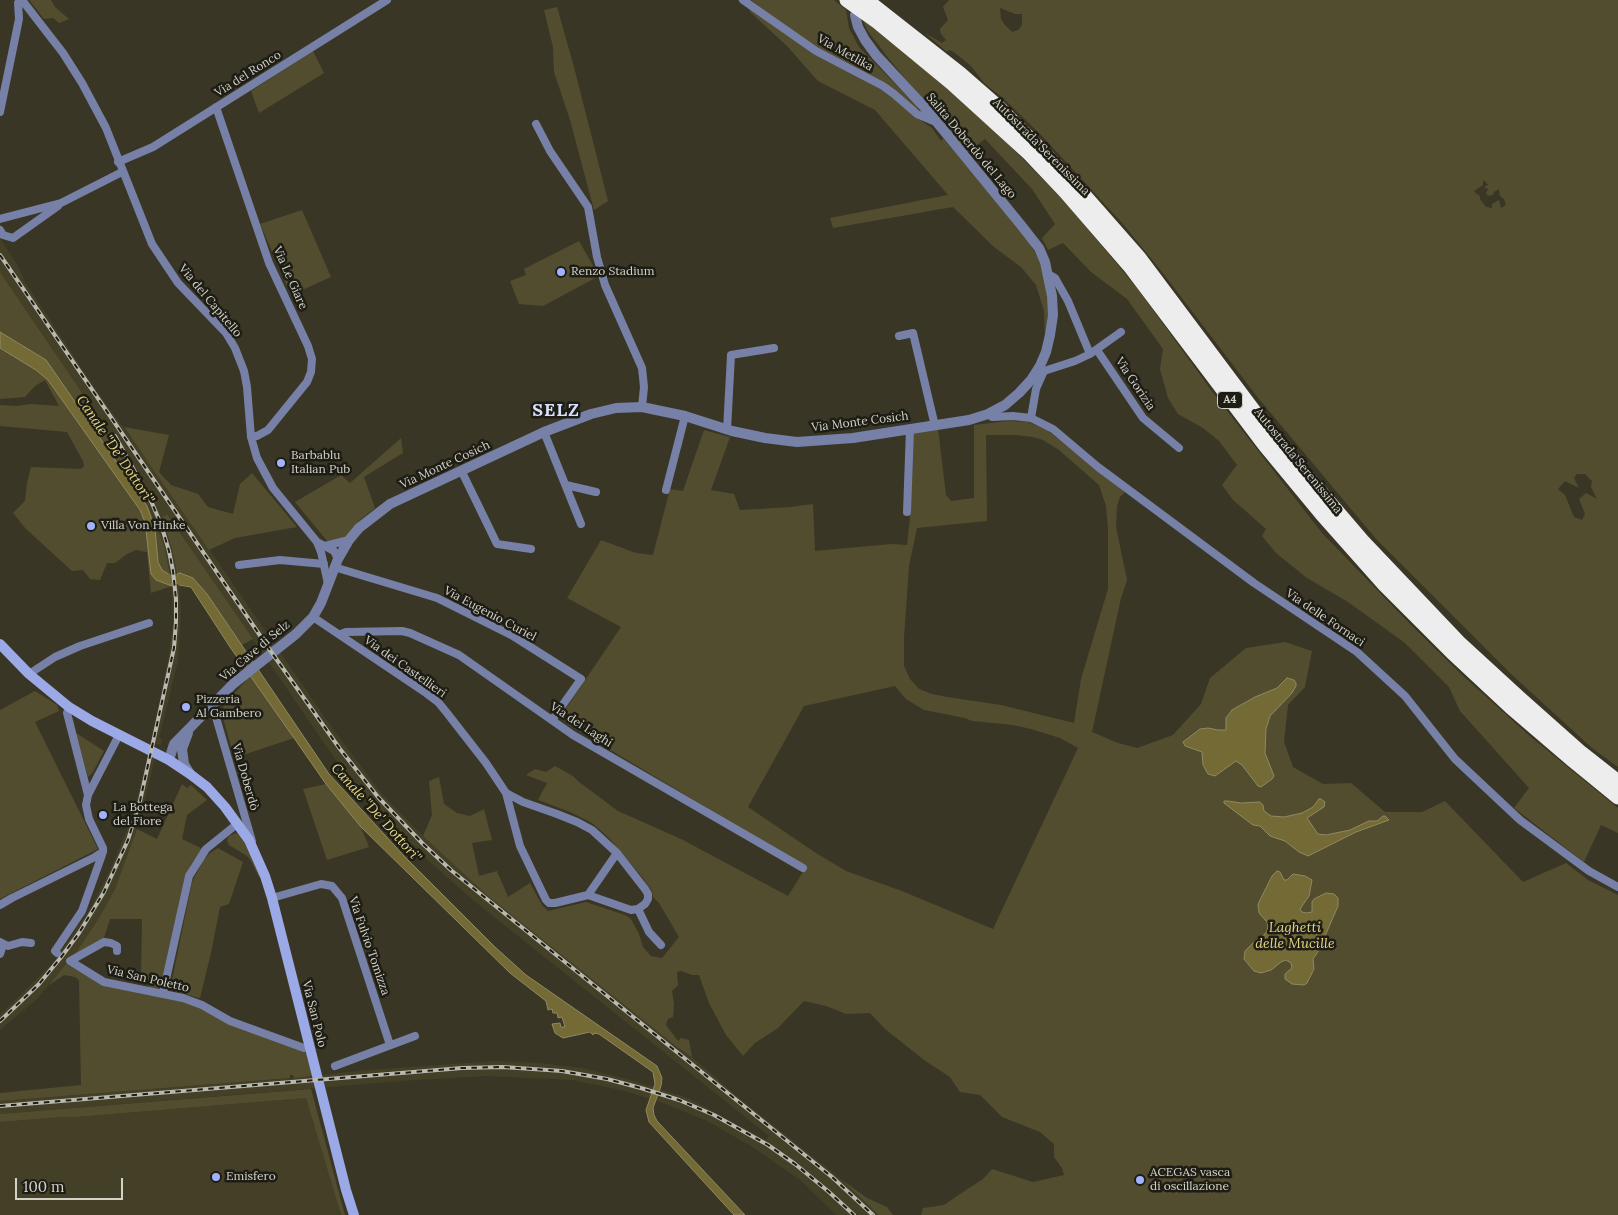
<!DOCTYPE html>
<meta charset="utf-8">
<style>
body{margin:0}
#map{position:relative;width:1618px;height:1215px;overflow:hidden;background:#393625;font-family:Lora,serif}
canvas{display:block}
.scale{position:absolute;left:15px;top:1178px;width:108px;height:22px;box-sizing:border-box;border:2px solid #d3d2c7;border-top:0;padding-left:6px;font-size:15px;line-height:18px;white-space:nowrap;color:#d3d2c7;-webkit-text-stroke:4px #1e1d15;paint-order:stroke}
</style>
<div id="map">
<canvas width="1618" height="1215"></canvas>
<div class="scale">100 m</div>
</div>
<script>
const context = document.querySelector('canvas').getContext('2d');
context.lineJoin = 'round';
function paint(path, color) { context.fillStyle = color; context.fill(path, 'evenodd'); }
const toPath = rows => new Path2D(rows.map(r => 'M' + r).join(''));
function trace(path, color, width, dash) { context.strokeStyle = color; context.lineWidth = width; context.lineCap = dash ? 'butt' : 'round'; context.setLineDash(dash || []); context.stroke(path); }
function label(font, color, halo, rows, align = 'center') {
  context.font = font + ' Lora,serif'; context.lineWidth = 5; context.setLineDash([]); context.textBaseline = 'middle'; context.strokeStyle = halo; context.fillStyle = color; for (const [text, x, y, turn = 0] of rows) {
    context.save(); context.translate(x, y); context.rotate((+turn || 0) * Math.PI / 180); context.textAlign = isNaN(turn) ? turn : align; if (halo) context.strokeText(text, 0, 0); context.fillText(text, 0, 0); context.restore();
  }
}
const built = toPath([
 [0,238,18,266,25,282,96,390,161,479,328,722,381,793,423,836,488,895,677,1047,692,1057,739,1098,842,1180,879,1215,836,1215,800,1180,751,1146,707,1121,660,1102,625,1091,572,1080,487,1076,416,1080,0,1114,0,1101,294,1078,367,1070,496,1061,539,1063,582,1068,627,1079,688,1098,766,1140,769,1136,474,901,422,855,375,807,335,759,167,514,162,518,173,553,179,585,181,615,178,661,159,738,162,739,161,745,151,743,168,660,173,625,172,586,164,545,142,491,112,437,0,272],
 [148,755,155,758,146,795,133,841,115,889,99,918,75,954,37,999,0,1030,0,1015,54,962,90,909,112,866,133,815],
 [306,1098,341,1215,0,1215,0,1122,62,1117,76,1117]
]);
const green = toPath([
 [29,0,51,0,55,7,69,19,59,23,53,18,44,19],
 [751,0,834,0,846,10,849,28,859,47,917,106,918,109,914,108,893,89,812,45],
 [949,0,1618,0,1618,767,1592,748,1510,673,1377,540,1259,399,1162,272,1123,224,1042,136,1003,98,985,84,971,66,954,52,949,50,947,52,925,33,942,43,946,40,941,34,940,29,948,20,943,7],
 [1000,8,1015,14,1022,14,1022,25,1018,30,1012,32,1005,25,1001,19],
 [1483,181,1485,181,1488,185,1484,187,1488,189,1486,193,1488,196,1493,195,1494,192,1499,189,1500,196,1504,199,1506,205,1501,208,1499,200,1492,204,1492,208,1486,207,1480,199,1480,196,1477,194,1474,191,1483,185],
 [1577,474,1585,474,1592,481,1591,487,1597,499,1586,493,1579,499,1585,514,1582,520,1574,517,1565,495,1558,489,1565,481,1579,488,1574,478],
 [557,7,574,67,608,201,594,210,570,120,554,72,553,47,544,10],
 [749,7,809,50,891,95,913,115,932,128,941,141,943,138,1025,236,1041,262,1049,307,1045,341,1044,311,1036,285,1021,267,994,247,953,207,833,228,830,218,948,195,875,110,818,81,787,46,750,12],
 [862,18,963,98,1066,203,1137,288,1214,394,1322,533,1412,626,1461,674,1532,738,1618,808,1618,833,1601,825,1584,862,1514,808,1529,788,1460,711,1449,687,1405,643,1348,602,1307,578,1276,553,1262,536,1266,529,1233,500,1222,485,1237,465,1219,441,1203,428,1178,414,1168,398,1160,369,1163,349,1127,299,1091,272,1063,243,1048,250,1042,238,1055,224,1032,189,985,139,967,153,889,59,867,30],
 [313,51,324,73,259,113,251,91],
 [302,210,331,277,291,295,260,224],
 [579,241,599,276,543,306,519,304,510,281,526,275,524,269],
 [0,272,112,437,142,491,164,545,170,575,162,570,158,562,155,529,147,506,46,360,0,332],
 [0,348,36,370,48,380,140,510,145,522,156,580,172,586,151,593,147,552,136,550,127,554,115,563,107,563,100,580,90,579,83,570,72,571,26,529,13,513,25,501,27,483,31,467,81,469,84,466,83,461,67,432,0,426,0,405,17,406,31,404,59,406,45,380,35,386,25,397,0,399],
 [1008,421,1028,422,1047,430,1125,492,1120,497,1117,506,1116,527,1127,580,1121,598,1092,732,1118,743,1137,748,1173,735,1201,704,1210,678,1246,648,1285,642,1312,651,1305,687,1288,705,1284,742,1293,767,1323,784,1351,783,1385,812,1422,812,1445,801,1523,882,1566,863,1588,880,1618,895,1618,1215,921,1215,923,1208,944,1205,969,1188,983,1179,992,1169,1033,1182,1064,1175,1062,1168,1054,1157,1054,1144,1040,1132,1002,1117,980,1095,960,1092,950,1077,924,1060,909,1048,885,1029,870,1013,846,1014,826,1006,804,1001,778,1028,755,1043,743,1056,726,1035,709,1003,699,975,692,975,681,971,677,972,678,985,672,991,674,1004,673,1017,668,1019,666,1025,678,1041,681,1038,689,1040,692,1057,677,1047,488,896,423,836,432,815,429,781,439,777,444,804,457,813,470,816,484,809,492,840,472,843,479,876,497,871,508,897,530,883,542,905,548,911,586,902,625,915,631,919,639,934,643,947,651,956,662,958,679,937,659,903,653,897,652,891,642,877,609,838,592,823,570,812,538,800,547,783,526,775,535,769,546,772,555,766,573,776,579,782,618,811,681,839,788,896,806,867,567,724,563,719,563,713,621,627,567,598,601,540,636,553,653,555,670,489,683,491,704,430,730,437,711,490,734,494,740,510,791,507,813,504,815,551,891,544,907,545,910,517,913,433,938,429,946,495,951,501,974,498,974,425],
 [986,435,1016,435,1033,437,1043,440,1059,450,1099,485,1106,506,1108,529,1108,589,1081,679,1074,723,1001,705,947,697,932,694,919,689,910,679,904,666,904,637,909,566,917,528,987,521],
 [895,686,906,699,924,710,965,718,972,721,1013,725,1031,729,1060,738,1078,748,993,929,902,891,846,871,816,853,748,807,804,706],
 [124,427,169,435,159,472,171,485,198,494,208,507,233,514,240,484,252,473,297,527,235,538,209,550],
 [401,438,403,453,364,477,375,508,360,520,346,536,339,540,328,542,295,502,341,475,350,483],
 [167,514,253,639,242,645,207,594,193,578,180,573,177,574,173,553,162,517],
 [251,675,294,738,234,758,222,714,224,705],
 [35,691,57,705,59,711,35,722,98,849,0,899,0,710],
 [76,733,104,751,93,772,88,777],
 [182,784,187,788,191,785,207,800,187,815,182,839,203,849,191,864,184,882,164,983,159,989,150,988,141,975,142,919,110,919,104,938,75,954,99,918,115,889,137,829,157,839],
 [326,784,361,827,369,847,327,860,303,789],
 [236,833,240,834,244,839,262,877,259,877,251,861,247,856,229,845,227,840,229,836],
 [218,848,243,862,229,904,220,907,211,953,200,998,176,992,171,985,192,882,203,861,210,853],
 [66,964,104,986,165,996,199,1007,230,1025,306,1052,312,1076,294,1078,293,1075,290,1075,290,1078,0,1101,0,1093,81,1085,79,980,75,977,64,975,49,985],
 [311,1089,345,1215,341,1215,306,1098,76,1117,62,1117,0,1122,0,1114],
 [842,1180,867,1198,887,1207,893,1215,879,1215]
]);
const water = toPath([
 [0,332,46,360,147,506,155,529,158,562,162,570,170,575,172,586,156,580,151,574,145,522,140,510,48,380,36,370,0,348,0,332],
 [180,573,193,578,207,594,329,774,405,857,495,947,526,975,657,1066,662,1078,661,1086,653,1108,654,1115,657,1121,745,1215,734,1215,649,1122,646,1110,655,1084,653,1072,599,1034,594,1033,593,1035,590,1032,563,1038,555,1033,552,1024,560,1023,561,1027,565,1027,562,1017,558,1018,557,1013,553,1013,552,1009,548,1010,546,1001,510,973,361,827,326,784,294,738,230,647,191,587,179,585,177,574,180,573],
 [1287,678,1294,680,1296,683,1296,686,1292,693,1270,716,1266,729,1265,753,1274,776,1272,779,1261,787,1258,786,1242,765,1236,761,1215,776,1208,774,1203,765,1202,752,1185,746,1183,742,1200,729,1208,728,1218,730,1226,730,1226,718,1232,710,1255,697,1277,688,1287,678],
 [1319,799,1321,799,1325,802,1324,807,1307,818,1318,834,1326,835,1350,830,1369,821,1377,821,1383,816,1385,816,1389,820,1356,832,1308,856,1299,852,1285,841,1270,836,1260,826,1253,825,1224,803,1224,801,1228,801,1241,803,1260,802,1263,805,1264,811,1271,816,1284,817,1302,813,1313,807,1319,799],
 [1277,871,1280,872,1284,880,1287,880,1293,874,1305,876,1312,880,1309,896,1300,909,1302,912,1306,913,1312,912,1312,902,1314,899,1326,893,1334,894,1338,898,1338,906,1319,950,1313,959,1314,969,1307,983,1304,985,1292,984,1285,979,1285,974,1292,968,1291,963,1286,960,1281,962,1271,970,1261,973,1254,971,1244,959,1245,951,1256,940,1264,935,1267,931,1268,926,1267,922,1259,913,1258,904,1272,876,1277,871]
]);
const canal = toPath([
 [162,577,188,582]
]);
const minor = toPath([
 [22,0,63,53,82,83,106,128,152,244,178,283,226,333,235,348,244,371,247,387,251,437,257,458,273,488,317,542,321,552,328,584],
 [743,0,816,51,883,86,894,94,917,114,936,122],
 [216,107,269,263,308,346,312,359,311,372,307,382,268,430,257,436,251,437],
 [0,112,19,19,18,3,20,0],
 [536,124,550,151,588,207,597,257,605,285,642,368,644,387,642,407],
 [118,162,153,147,387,0],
 [0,219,61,203,122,172],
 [0,230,3,235,13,238,58,206],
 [1048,274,1055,278,1068,301,1090,354],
 [899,336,913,333,935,426],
 [1097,350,1143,418,1179,448],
 [988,414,992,417,1013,416,1031,418,1053,429,1098,467,1254,583,1357,652,1405,696,1455,759,1520,820,1589,871,1618,887],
 [1031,418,1036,389,1044,371,1075,361,1090,354,1121,332],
 [727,430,731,355,774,348],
 [544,432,581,524],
 [461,470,497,544,531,549],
 [566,485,596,492],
 [666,490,685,416],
 [907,512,910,429],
 [317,542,334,551,338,559],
 [325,546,349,540],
 [239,565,280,560,324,564],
 [334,567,437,598,513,636,581,679,552,720],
 [313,617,426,693,438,702,447,713,486,763,506,793,520,846,546,900,549,903,555,903,588,895,631,910,638,909,645,904,648,899,648,894,645,889,617,853,592,830,577,822,557,814,523,802,506,793],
 [341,634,346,632,402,631,410,633,459,655,573,735,803,868],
 [29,674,55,657,80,646,149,623],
 [69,707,67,713,88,795],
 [213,707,252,841],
 [588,895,617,853],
 [272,898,321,884,332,886,342,898,390,1045],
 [0,905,12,898,95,857,103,852,103,848,89,819,86,805,88,795,119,735],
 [638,909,649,932,661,945],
 [0,942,8,946,22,942,31,943],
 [0,944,2,948,0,954],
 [117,951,117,946,111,943,104,942,70,961,104,982,183,998,202,1005,230,1021,304,1048],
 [57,953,55,951,82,911,103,852],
 [163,993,189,876,206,849,237,824],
 [335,1066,415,1036]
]);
const tertiary = toPath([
 [188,733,182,749,184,764,190,774],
 [169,760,174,744,233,684,296,634,313,617,321,603,338,559,349,540,359,528,390,504,544,432,591,414,616,408,642,407,685,416,732,431,765,438,797,442,853,438,969,420,988,414,1005,405,1019,393,1031,380,1040,366,1046,352,1050,335,1053,315,1052,296,1045,262,1039,248,1021,225,927,110,876,55,865,40,858,27,855,15]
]);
const secondary = toPath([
 [0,644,29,674,69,707,92,721,169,760,190,774,207,787,225,807,249,840,265,876,272,898,346,1190,354,1215]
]);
const motorway = toPath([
 [847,0,878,22,952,83,1030,154,1066,192,1130,266,1265,445,1322,514,1385,585,1452,652,1511,707,1574,761,1618,797],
 [866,0,960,74,1000,109,1074,184,1139,258,1273,437,1362,541,1458,642,1519,698,1581,753,1618,782]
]);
const rail = toPath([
 [0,255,272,653,340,749,378,797,423,844,452,871,832,1177,873,1215],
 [0,1021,39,984,62,956,79,933,104,892,128,840,140,801,174,648,176,622,176,599,173,571,169,551,161,524,151,501,115,436],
 [0,1106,462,1068,503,1067,562,1071,607,1079,641,1088,679,1100,714,1115,768,1145,795,1164,829,1192,854,1215]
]);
const markers = [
 [561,272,5,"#a1b3fd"],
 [281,463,5,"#a1b3fd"],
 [91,526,5,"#a1b3fd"],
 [186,707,5,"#a1b3fd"],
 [103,815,5,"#a1b3fd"],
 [216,1177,5,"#a1b3fd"],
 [1140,1180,5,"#a1b3fd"]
];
const shields = [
 [1230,400,25]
];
const shieldNames = [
 ["A4",1230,400]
];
const streetNames = [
 ["Via Metlika",845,53,29],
 ["Via del Ronco",248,74,-32],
 ["Salita Doberdò del Lago",971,146,50],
 ["Autostrada Serenissima",1041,147,45],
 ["Via Le Giare",290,278,66],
 ["Via del Capitello",210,301,50],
 ["Via Gorizia",1135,384,56],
 ["Via Monte Cosich",860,422,-7],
 ["Autostrada Serenissima",1298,461,51],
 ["Via Monte Cosich",445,465,-25],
 ["Via Eugenio Curiel",490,614,28],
 ["Via delle Fornaci",1325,618,34],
 ["Via Cave di Selz",255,651,-40],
 ["Via dei Castellieri",405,667,35],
 ["Via dei Laghi",581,725,33],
 ["Via Doberdò",245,777,74],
 ["Via Fulvio Tomizza",369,946,71],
 ["Via San Poletto",148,979,13],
 ["Via San Polo",314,1014,76]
];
const poiNames = [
 ["Renzo Stadium",571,272],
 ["Barbablu",291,456],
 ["Italian Pub",291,470],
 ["Villa Von Hinke",101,526],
 ["Pizzeria",196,700],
 ["Al Gambero",196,714],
 ["La Bottega",113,808],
 ["del Fiore",113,822],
 ["ACEGAS vasca",1150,1173],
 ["di oscillazione",1150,1187],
 ["Emisfero",226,1177]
];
const waterNames = [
 ["Canale \"De' Dottori\"",115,450,56],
 ["Canale \"De' Dottori\"",376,813,48],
 ["Laghetti",1295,928],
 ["delle Mucille",1295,944]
];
const districtNames = [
 ["SELZ",556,411]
];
paint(built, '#443f27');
paint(green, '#534d2f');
paint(water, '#736a36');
trace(water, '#908962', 1);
trace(canal, '#736a36', 8);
trace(minor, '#7780a7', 8);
trace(tertiary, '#7780a7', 10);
trace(secondary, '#9baae7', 10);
trace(motorway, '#ededed', 15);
trace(rail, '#bab9ad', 4);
trace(rail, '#1e1d15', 2, [5.5]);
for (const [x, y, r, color] of markers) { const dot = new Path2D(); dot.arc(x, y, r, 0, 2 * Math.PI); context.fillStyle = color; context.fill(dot); trace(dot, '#1e1d15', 2); }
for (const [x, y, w] of shields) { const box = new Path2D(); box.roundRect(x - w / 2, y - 8.5, w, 17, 4); context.fillStyle = '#1e1d15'; context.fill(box); trace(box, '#d3d2c7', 1); }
label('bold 11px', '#d3d2c7', null, shieldNames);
label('12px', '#d3d2c7', '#1e1d15', streetNames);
label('12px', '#d3d2c7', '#1e1d15', poiNames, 'left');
label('italic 14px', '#e6d787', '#1e1d15', waterNames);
context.letterSpacing = '1px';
label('bold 18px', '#d9e1fd', '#1e1d15', districtNames);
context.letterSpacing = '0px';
</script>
